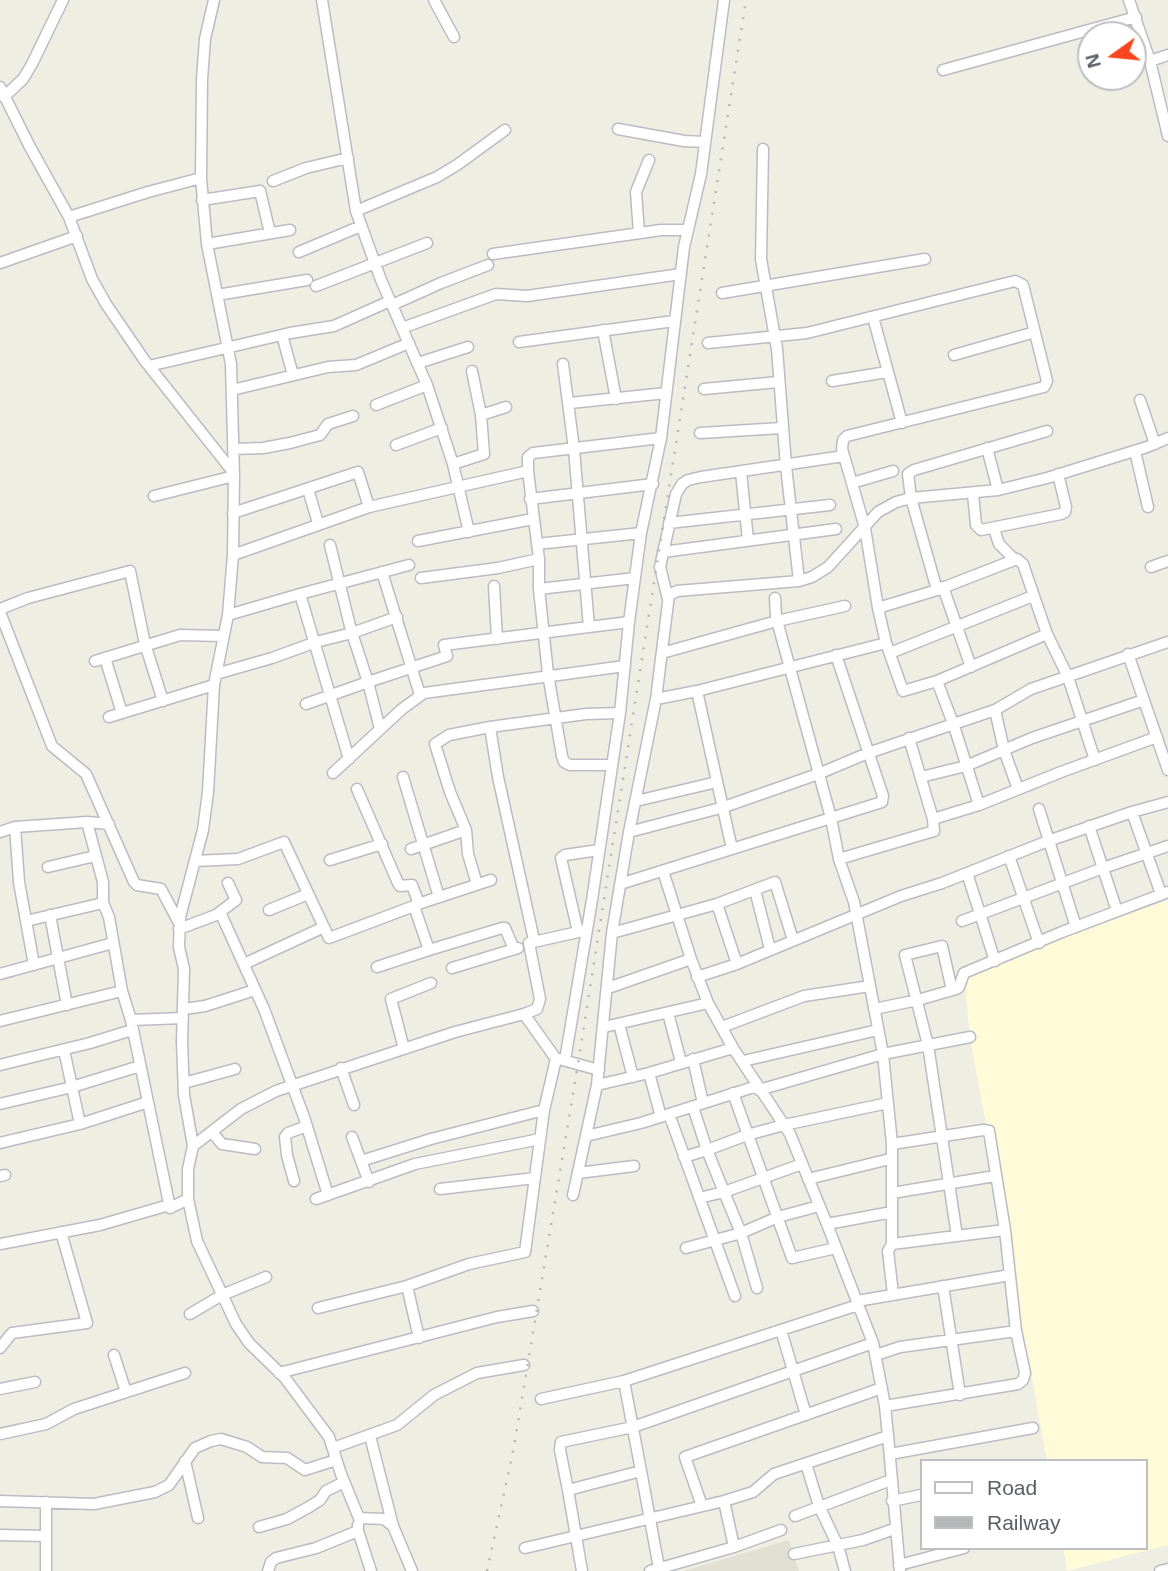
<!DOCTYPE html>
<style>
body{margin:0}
#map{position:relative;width:1168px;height:1571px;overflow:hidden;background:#efeee3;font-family:Arial,sans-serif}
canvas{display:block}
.legend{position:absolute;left:920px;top:1459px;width:228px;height:91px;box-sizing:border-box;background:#fff;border:2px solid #bdbfc1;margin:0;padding:9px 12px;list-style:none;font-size:21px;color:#5b5e65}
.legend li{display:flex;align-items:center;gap:14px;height:35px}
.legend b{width:35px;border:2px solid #bdbfc1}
.north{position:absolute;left:1077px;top:21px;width:70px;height:70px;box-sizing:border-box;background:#fff;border:2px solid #bdbfc1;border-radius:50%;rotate:255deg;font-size:19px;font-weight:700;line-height:28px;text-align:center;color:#5b5e65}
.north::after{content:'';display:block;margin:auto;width:24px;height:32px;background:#fa451e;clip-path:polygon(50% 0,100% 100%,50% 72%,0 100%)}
</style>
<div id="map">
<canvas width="1168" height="1571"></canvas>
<ul class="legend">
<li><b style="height:9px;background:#fff"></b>Road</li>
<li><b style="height:9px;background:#b6b7b8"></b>Railway</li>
</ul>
<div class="north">N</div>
</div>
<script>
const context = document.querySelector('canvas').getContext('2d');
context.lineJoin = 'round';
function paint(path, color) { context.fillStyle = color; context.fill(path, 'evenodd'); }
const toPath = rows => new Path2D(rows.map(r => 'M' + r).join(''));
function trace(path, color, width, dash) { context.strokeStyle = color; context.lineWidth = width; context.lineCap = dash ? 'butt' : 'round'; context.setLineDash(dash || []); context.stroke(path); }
const commercial = toPath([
 [1168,900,1168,1545,1067,1571,1063,1548,1145,1548,1145,1461,1047,1461,970,1037,964,974]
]);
const education = toPath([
 [789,1540,799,1571,683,1571]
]);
const street = toPath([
 [214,0,205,39,202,79,201,178,207,244,231,364,234,476,233,555,228,615,214,685,208,792,203,830,180,917,179,947,184,969,182,1042,184,1095,193,1146,188,1169,188,1199,197,1241,236,1324,249,1343,285,1378,329,1437,341,1474,359,1518,384,1519,393,1526,412,1571],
 [322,0,356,211,381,280,427,385,453,464,469,532],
 [434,0,454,37],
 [1129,0,1150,61,1168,136],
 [1150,61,1168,55],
 [943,70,1136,17],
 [0,87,30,147,69,217,92,279,106,304,145,361,233,472],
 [4,97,23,79,32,64,63,0],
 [618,129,684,141,705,142],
 [763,149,761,259,777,349,786,466,799,581],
 [273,181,306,168,348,158],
 [202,200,260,191,270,233],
 [356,211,437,177,457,165,505,130],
 [69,217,148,192,201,178],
 [639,233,636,192,649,160],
 [207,244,290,230],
 [299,252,361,226],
 [493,254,661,230,688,230],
 [0,263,77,236],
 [316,286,427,243],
 [722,293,925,259],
 [217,295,307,280],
 [392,305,441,283,488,265],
 [873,317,902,423],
 [402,328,496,294,527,296,681,274],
 [603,330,616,399],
 [282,335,293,375],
 [519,342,674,321],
 [708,343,807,333,1015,281,1023,285,1047,381,1044,387,847,436,843,440,842,449,865,528,878,608,886,643],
 [954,355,1035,332],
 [418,363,468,347],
 [563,364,574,449,589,627],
 [149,366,290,333,334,326,390,301],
 [472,371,481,415],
 [832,381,887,372],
 [704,389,778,382],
 [232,390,328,367,356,365,409,343],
 [1140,400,1155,444],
 [570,403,666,393],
 [376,405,427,385],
 [700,433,782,428],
 [396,445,442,428],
 [987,448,998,490],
 [233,449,263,448,290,443,320,435,328,424,353,416],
 [1135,451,1148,507],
 [453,464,484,454,481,415,506,407],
 [528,471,528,457,533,453,661,438],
 [741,472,748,540],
 [852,483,893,471],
 [308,489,318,523],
 [973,494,976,525,981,530,1061,514,1065,512,1066,507,1058,474],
 [154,496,234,476],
 [530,499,653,484],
 [233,513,358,472,369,507],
 [669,523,830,505],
 [994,529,999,544,1014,559],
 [418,541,533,519],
 [537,544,641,533],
 [330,545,351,630,368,682,447,656,444,645,629,622],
 [663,552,836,529],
 [233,555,369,507,528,471,539,559,539,589,548,674,562,756,564,762,570,765,612,765],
 [1151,567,1168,561],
 [382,572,420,695],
 [421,578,498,568,539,559],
 [494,586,497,639],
 [943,587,971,667],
 [539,589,635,578],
 [937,590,911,498,908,474,914,470,1047,431],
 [300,594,409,565],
 [775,598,776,617,831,818,839,859,854,902,883,1054,892,1144,892,1244,888,1251,893,1294],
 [668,599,660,567,676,494,682,484,688,480,701,477,844,456],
 [0,609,28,598,130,571,145,644,163,701],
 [0,612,52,746,86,774,134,882,137,885,161,889,179,923],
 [228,615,300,594,349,759],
 [1047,634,1068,677,1095,760],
 [662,653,777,621,845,606],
 [890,653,1033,596],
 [1128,654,1168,770],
 [105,658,122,713],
 [95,661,180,635,223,636],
 [216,674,272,658,316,642,352,633,397,617],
 [937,681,954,726,979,805],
 [697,691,732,849],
 [656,699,697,691,886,643,903,691,937,681,1047,634,1023,564,1017,559,937,590,878,608],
 [306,704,368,682,380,729],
 [995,710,1004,750,1018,789],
 [109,717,214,685],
 [490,727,498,777,534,940],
 [909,738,933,819],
 [333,773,402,709,424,693,625,666],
 [403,777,439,897],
 [921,777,966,766,1032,738,1144,700],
 [357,789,398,883,400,886,412,885,419,904],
 [636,801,717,782],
 [1039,809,1076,927],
 [1132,812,1168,802],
 [87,822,103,882,103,903,109,917,122,991,131,1020,170,1208,188,1199],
 [1089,826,1117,911],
 [15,827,19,882,34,965],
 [0,832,15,827,87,822,109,824],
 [629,832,724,807,818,774,868,753,995,710,1031,689,1168,642],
 [411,849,466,830],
 [1009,856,1039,943],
 [839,859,934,831,933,819,979,805,1061,772,1157,737],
 [330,860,382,844],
 [195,861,238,859,284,842,329,938,414,906,429,950,502,928,505,928,514,949],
 [48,867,95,856],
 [967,873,995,961],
 [477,884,468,854,466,830,450,792,435,744,449,735,490,727,586,714,620,713],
 [620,884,882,802,883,796,836,655],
 [755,890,770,949],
 [717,904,737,964],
 [415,905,491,880],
 [269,910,308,894],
 [220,912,264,1009,304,1117,328,1195],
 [50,915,67,1005],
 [26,921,103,903],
 [962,921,1103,868,1168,846],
 [179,929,216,915,236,900,228,883],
 [578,932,561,858,565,855,599,850],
 [612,933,717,904,775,882,793,940],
 [244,964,324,927],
 [377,967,429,950],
 [452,968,518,948],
 [0,974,113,943],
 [697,977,737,964,901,896,942,883,1048,841,1132,812,1161,894],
 [608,988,691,959],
 [952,990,942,946,905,955,928,1045,957,1236],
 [184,1009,205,1006,255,990],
 [874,1009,918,1000,956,989,959,987,964,973,1062,932,1168,892],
 [668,1013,681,1062],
 [131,1020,183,1018],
 [0,1021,122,991],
 [619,1024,633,1077],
 [604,1027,708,1003],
 [722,1027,804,996,870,986],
 [404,1049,391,999,431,983],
 [64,1050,80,1124],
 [559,1059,599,1070],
 [693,1059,703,1103],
 [565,1060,592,900,620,713,629,622,641,533,661,438,684,247,701,174,724,0],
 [743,1061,878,1030],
 [0,1065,90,1043,132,1030],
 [341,1068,354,1105],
 [649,1073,661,1117],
 [184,1083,235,1069],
 [597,1085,649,1073,733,1048],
 [759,1090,883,1054,970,1037],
 [733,1093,792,1258,836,1248],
 [0,1104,72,1087,140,1066],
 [669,1114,735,1296],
 [212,1132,222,1144,255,1149],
 [586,1136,641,1123,757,1086],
 [352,1137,369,1182],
 [0,1143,80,1124,148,1102],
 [193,1146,241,1109,276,1091,455,1032,524,1014,537,1009,540,999,529,943,587,930],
 [684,1157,707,1150,693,1107],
 [361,1161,431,1139,544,1110],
 [578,1173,634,1166],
 [0,1176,5,1175],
 [808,1179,890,1159],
 [294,1181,287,1155,285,1137,288,1133,307,1126],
 [440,1189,535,1178],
 [892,1193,995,1176],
 [573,1195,597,1085,612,933,629,832,656,699,669,595,677,591,799,581,812,577,828,567,878,512,896,502,911,498,998,490,1047,478,1147,447,1168,438],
 [699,1198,724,1192,707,1150,747,1135,784,1125,888,1103],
 [316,1199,415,1164,540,1139],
 [827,1224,892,1212],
 [0,1244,100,1225,169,1205],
 [892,1244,1005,1230],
 [686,1248,741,1233,778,1217,819,1206],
 [407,1286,419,1338],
 [943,1286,960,1395],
 [757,1288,741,1233,724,1192,802,1164],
 [857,1301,1010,1275],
 [318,1308,407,1286,469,1264,525,1252,544,1110,556,1059,524,1014],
 [190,1314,222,1295,266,1277],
 [781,1330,806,1415],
 [0,1348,12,1333,87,1323,61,1232],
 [114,1355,126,1392],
 [876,1355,900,1347,1016,1331],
 [279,1373,497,1317,533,1311],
 [0,1389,35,1382],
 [541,1399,624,1381],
 [885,1406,1018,1384,1023,1380,1025,1373,1016,1331,1005,1230,989,1131,983,1130,892,1144],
 [0,1434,46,1424,74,1409,185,1373],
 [370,1436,393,1526],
 [888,1436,900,1571],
 [333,1448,397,1425,434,1395,477,1373,524,1365],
 [890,1454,1033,1428],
 [185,1461,198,1518],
 [806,1464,819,1506,838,1546,845,1571],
 [641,1471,624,1381,858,1305],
 [568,1490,560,1450,561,1442,633,1427,873,1343],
 [0,1501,94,1504,155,1492,169,1485,195,1448,211,1441,221,1439,247,1447,262,1457,287,1458,305,1470,336,1460],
 [892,1501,921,1495],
 [46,1502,46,1571],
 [702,1506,685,1457,882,1388],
 [795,1516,891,1480],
 [358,1525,358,1531,371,1571],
 [259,1527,287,1519,309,1507,320,1500,326,1491,344,1482],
 [0,1535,46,1536],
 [734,1547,781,1530],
 [525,1548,724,1501],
 [794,1554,863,1540,894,1529],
 [899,1565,964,1548],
 [268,1571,271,1562,276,1558,316,1548,358,1531],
 [582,1571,568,1490,641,1471,659,1568],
 [650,1571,734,1547,724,1501,753,1492,774,1474,888,1436,885,1406,873,1343,827,1224,790,1134,733,1048,708,1003,691,959,663,871],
 [1160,1571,1168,1569]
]);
const rail = toPath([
 [487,1571,513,1452,578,1064,746,0]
]);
paint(commercial, '#fffad8');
paint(education, '#e2e0d3');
trace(street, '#bbbcc3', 13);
trace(street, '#fff', 10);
trace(rail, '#b6b7b8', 2.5, [2, 9]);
</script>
